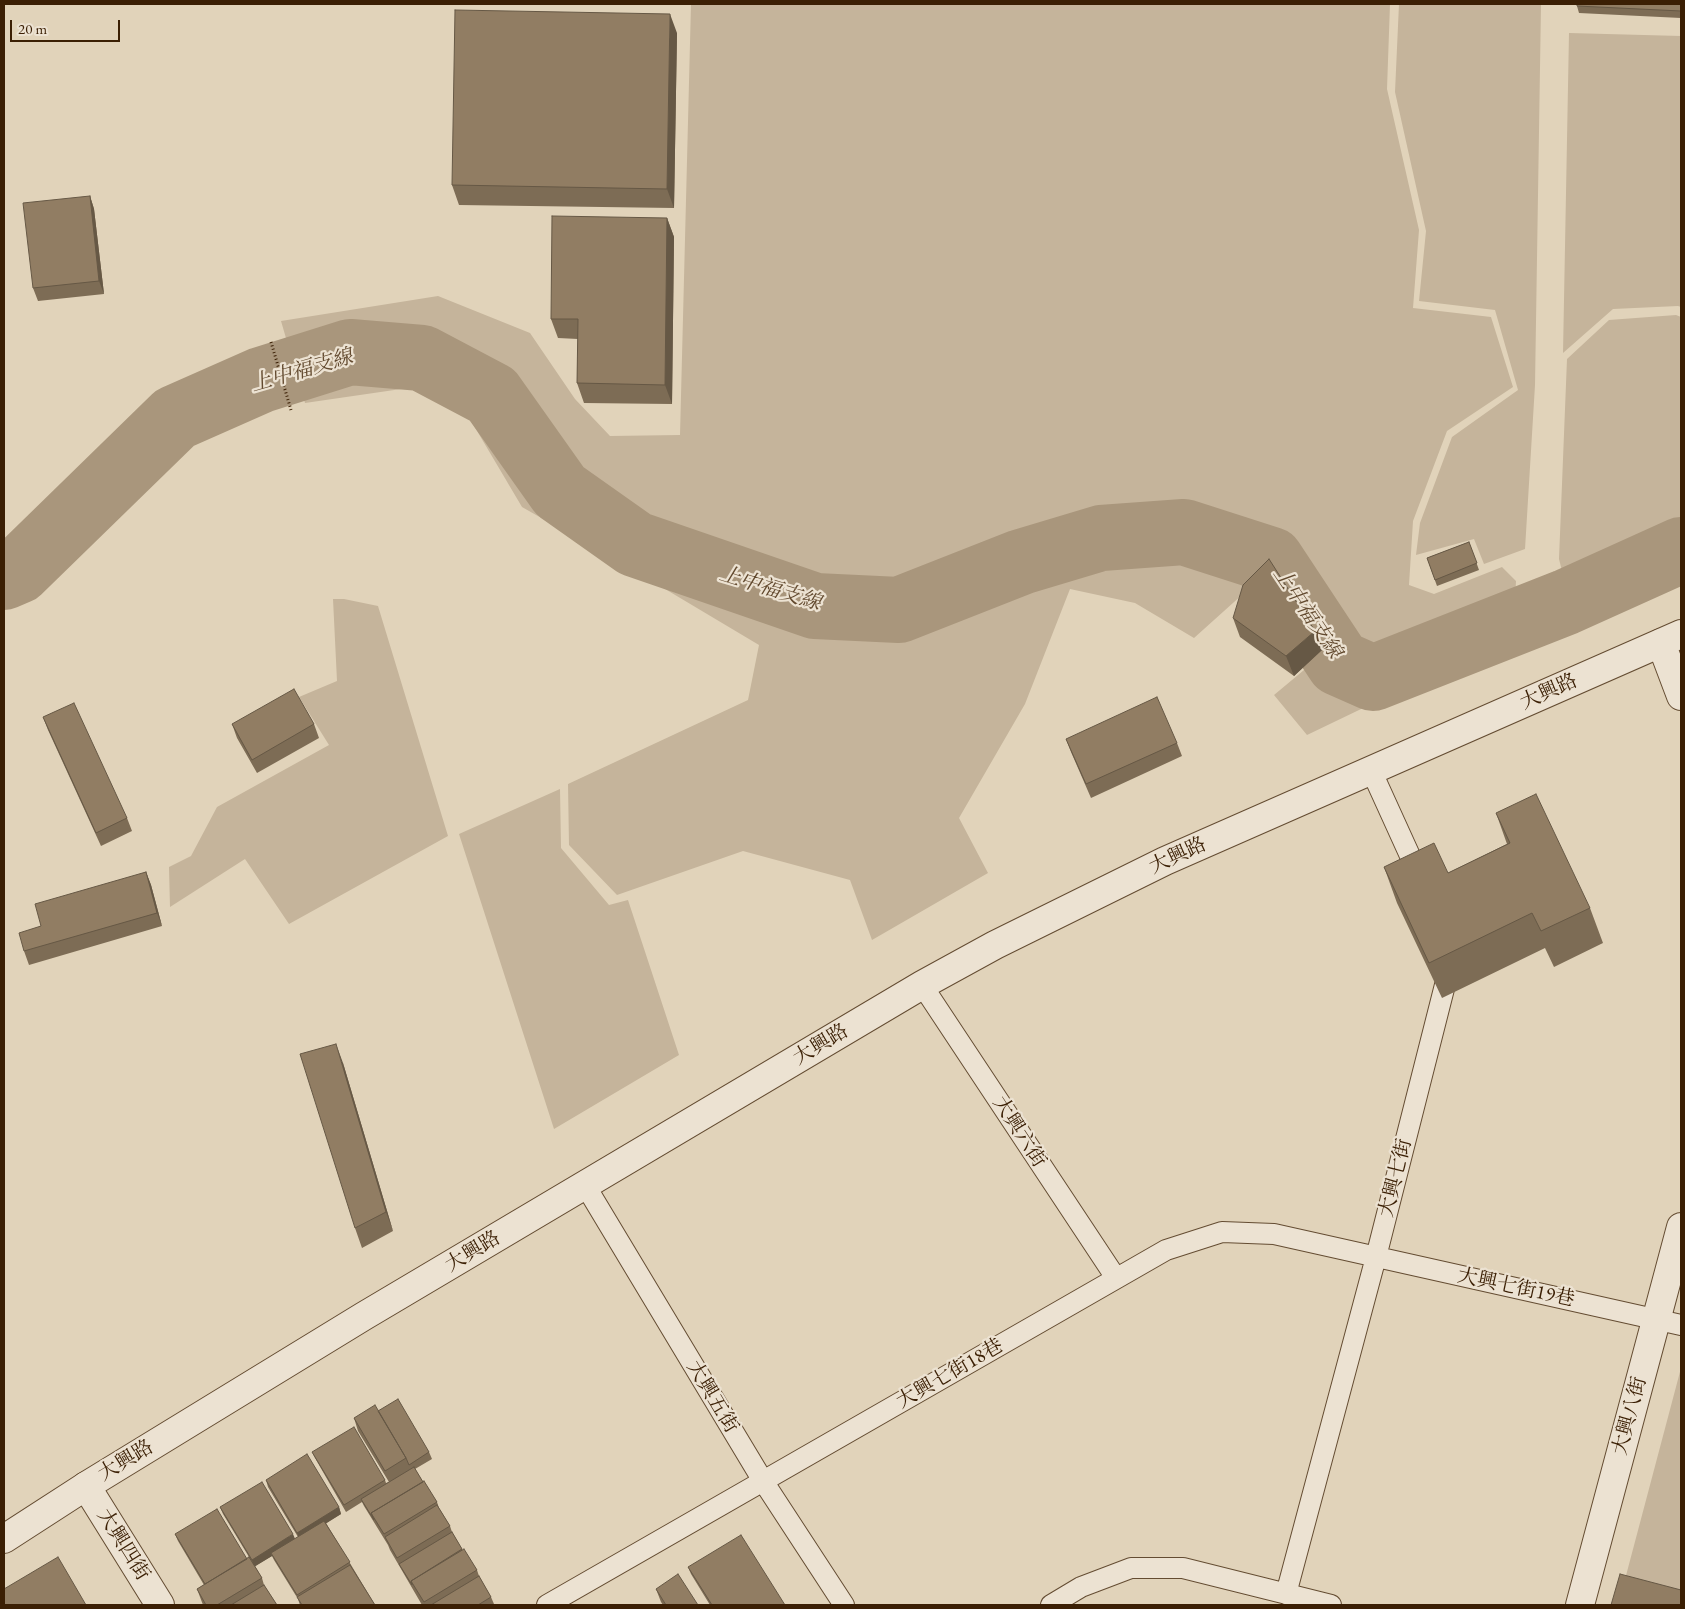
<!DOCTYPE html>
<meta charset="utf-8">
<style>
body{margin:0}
#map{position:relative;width:1685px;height:1609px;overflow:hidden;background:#e1d3ba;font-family:"EB Garamond",serif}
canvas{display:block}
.frame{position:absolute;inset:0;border:5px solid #3b1f04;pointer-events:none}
.scale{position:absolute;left:10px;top:20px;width:110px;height:22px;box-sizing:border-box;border:2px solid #3b1f04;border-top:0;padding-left:6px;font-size:15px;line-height:18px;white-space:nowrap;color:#3b1f04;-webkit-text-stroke:4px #ece2d2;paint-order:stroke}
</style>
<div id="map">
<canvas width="1685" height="1609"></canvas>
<div class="frame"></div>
<div class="scale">20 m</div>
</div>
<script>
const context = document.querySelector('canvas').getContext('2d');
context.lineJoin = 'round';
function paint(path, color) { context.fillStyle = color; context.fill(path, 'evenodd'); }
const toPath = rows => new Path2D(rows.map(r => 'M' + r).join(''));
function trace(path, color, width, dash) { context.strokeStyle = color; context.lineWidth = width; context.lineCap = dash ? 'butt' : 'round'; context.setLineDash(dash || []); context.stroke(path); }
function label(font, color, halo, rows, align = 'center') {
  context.font = font + ' "EB Garamond","Noto Serif TC",serif'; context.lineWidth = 4.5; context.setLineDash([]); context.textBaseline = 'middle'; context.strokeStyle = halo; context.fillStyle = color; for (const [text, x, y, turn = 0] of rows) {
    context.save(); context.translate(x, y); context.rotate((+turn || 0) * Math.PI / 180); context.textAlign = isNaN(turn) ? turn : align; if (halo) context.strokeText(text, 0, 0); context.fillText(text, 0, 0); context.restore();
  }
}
const green = toPath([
 [691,4,1390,4,1387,89,1419,230,1413,308,1491,317,1513,387,1447,431,1413,521,1409,585,1434,594,1502,567,1516,581,1513,636,1307,735,1274,695,1340,640,1283,558,1194,638,1135,603,1070,589,1025,704,959,818,988,873,872,940,850,880,743,851,617,895,569,845,568,784,748,700,759,645,650,580,522,507,467,414,408,388,305,403,281,321,438,296,530,333,575,399,610,436,680,435],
 [1399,4,1541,4,1535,385,1525,549,1484,564,1474,539,1416,555,1420,523,1452,437,1518,390,1495,310,1419,301,1426,231,1395,92],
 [1569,33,1681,36,1681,307,1678,306,1613,309,1563,353],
 [1676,315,1681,317,1681,535,1566,587,1559,559,1567,359,1609,320],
 [333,599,344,599,378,606,448,836,289,924,245,859,170,907,169,867,191,856,217,807,329,745,299,697,337,681],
 [560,789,561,848,609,905,628,900,679,1055,554,1129,459,834],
 [1681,1368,1681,1605,1632,1605,1619,1602]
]);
const river = toPath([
 [4,577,18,571,175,418,261,380,350,352,422,358,492,395,560,491,635,544,815,606,899,610,1021,562,1101,538,1184,532,1271,560,1339,663,1373,678,1566,602,1681,550]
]);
const path = toPath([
 [271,342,291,410]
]);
const service = toPath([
 [1371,770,1421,880],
 [922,985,1116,1278],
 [585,1185,763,1481,844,1605],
 [1286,1594,1376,1257,1448,973],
 [547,1605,1166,1250,1222,1232,1274,1234,1681,1325],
 [1051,1605,1081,1587,1131,1568,1183,1568,1331,1605]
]);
const minor = toPath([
 [1661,643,1681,696],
 [86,1486,160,1605],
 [1580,1605,1681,1227]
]);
const tertiary = toPath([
 [4,1539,86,1486,364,1316,922,985,995,945,1165,861,1681,634]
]);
const wall = toPath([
 [1681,4,1681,18,1579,13,1577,6],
 [677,33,674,208,459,205,452,185],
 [90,196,94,209,104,294,38,301,33,288],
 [667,218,674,237,672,404,584,403,577,383,578,339,558,338,551,319],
 [1469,542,1479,570,1437,586,1427,558],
 [1233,618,1322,650,1294,676,1240,637],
 [43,717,127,818,132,831,101,846,48,730],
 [232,724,314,724,319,738,257,773,237,738],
 [1066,739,1177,743,1182,756,1091,798,1071,752],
 [1496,813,1590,908,1603,943,1554,967,1545,948,1442,998,1397,903,1384,867,1448,873,1507,844],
 [146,872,151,885,162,926,29,965,24,951,41,926],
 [343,1063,393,1231,362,1248,355,1228],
 [378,1411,429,1452,432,1459,415,1469,423,1482,437,1502,439,1508,450,1526,452,1532,462,1549,477,1570,479,1576,491,1597,494,1604,492,1605,422,1605,390,1550,388,1545,364,1506,362,1502,346,1512,315,1458,312,1452,385,1480,386,1483,389,1482,358,1431,354,1418],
 [266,1480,339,1507,341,1514,326,1523,375,1605,300,1605,298,1599,274,1560,272,1556,255,1566,262,1578,264,1585,277,1605,203,1605,197,1589,204,1585,178,1541,175,1534,247,1559,249,1557,223,1514,220,1507,295,1539,298,1537,268,1487],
 [688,1567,785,1605,710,1605,691,1574],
 [656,1589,698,1605,663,1605,661,1602]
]);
const shadedWall = toPath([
 [670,14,677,33,674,208,667,189],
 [90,196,94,209,104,294,99,281],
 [667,218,674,237,672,404,665,385],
 [1315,631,1322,650,1294,676,1286,656],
 [146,872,151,885,162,926,157,913],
 [336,1044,343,1063,393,1231,386,1212],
 [339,1507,341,1514,300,1540,297,1533],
 [293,1534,296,1541,271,1553,272,1556,254,1567,252,1560]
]);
const building = toPath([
 [1577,4,1681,4,1681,11,1577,6,1577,4],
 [455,10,670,14,667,189,452,185,455,10],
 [90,196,99,281,33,288,23,203,90,196],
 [552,216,667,218,665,385,577,383,578,319,551,319,552,216],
 [1469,542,1477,563,1435,580,1427,558,1469,542],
 [1269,559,1315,631,1286,656,1233,618,1243,585,1269,559],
 [294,689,314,724,252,760,232,724,294,689],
 [1157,697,1177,743,1086,784,1066,739,1157,697],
 [74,703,127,818,96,833,43,717,74,703],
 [1536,794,1590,908,1541,931,1532,913,1429,963,1384,867,1434,843,1448,873,1510,843,1496,813,1536,794],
 [146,872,157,913,24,951,19,933,41,926,35,904,146,872],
 [336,1044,386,1212,355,1228,300,1054,336,1044],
 [398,1399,429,1452,409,1465,406,1458,378,1411,398,1399],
 [375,1405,406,1458,385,1471,354,1418,375,1405],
 [354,1427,385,1480,344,1505,312,1452,354,1427],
 [307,1454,339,1507,297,1533,266,1480,307,1454],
 [414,1467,423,1482,371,1513,374,1520,361,1499,414,1467],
 [424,1481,437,1502,384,1534,371,1513,424,1481],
 [262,1482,293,1534,252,1560,220,1507,262,1482],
 [437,1505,450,1526,397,1558,385,1537,437,1505],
 [217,1509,247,1559,205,1584,175,1534,217,1509],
 [324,1521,350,1562,297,1595,271,1553,324,1521],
 [452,1532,462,1549,411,1581,412,1585,399,1564,452,1532],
 [741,1535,785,1605,712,1605,688,1567,741,1535],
 [464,1549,477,1570,424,1602,411,1581,464,1549],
 [58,1557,86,1605,4,1605,4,1589,58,1557],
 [249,1557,262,1578,217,1605,206,1605,197,1589,249,1557],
 [350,1565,375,1605,302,1605,297,1597,350,1565],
 [678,1574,698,1605,666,1605,656,1589,678,1574],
 [1620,1574,1681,1590,1681,1605,1611,1605,1620,1574],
 [479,1576,491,1597,478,1605,431,1605,479,1576],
 [264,1585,277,1605,231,1605,264,1585]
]);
const streetNames = [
 ["大興路",1549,692,-24],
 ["大興路",1178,856,-25],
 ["大興路",821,1045,-31],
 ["大興六街",1019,1132,57],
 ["大興七街",1396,1178,-76],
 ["大興路",473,1252,-31],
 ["大興七街19巷",1516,1288,12],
 ["大興七街18巷",950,1374,-30],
 ["大興五街",712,1397,59],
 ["大興八街",1630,1416,-75],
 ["大興路",126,1461,-31],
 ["大興四街",123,1545,58]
];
const waterNames = [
 ["上中福支線",302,371,-16],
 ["上中福支線",770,589,17],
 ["上中福支線",1307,613,56]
];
paint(green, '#c5b49b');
trace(river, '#a9967c', 66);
trace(service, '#644c32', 22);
trace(minor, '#644c32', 30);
trace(tertiary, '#644c32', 30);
trace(path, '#3b1f04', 3, [1, 2.5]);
trace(service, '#ece2d2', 20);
trace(minor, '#ece2d2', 28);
trace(tertiary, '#ece2d2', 28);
paint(wall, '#7d6c55');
paint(shadedWall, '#665845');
paint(building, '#917d63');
trace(building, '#665845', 1);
label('20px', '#3b1f04', '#ece2d2', streetNames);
label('italic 21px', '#62492e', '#ece2d2', waterNames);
</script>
